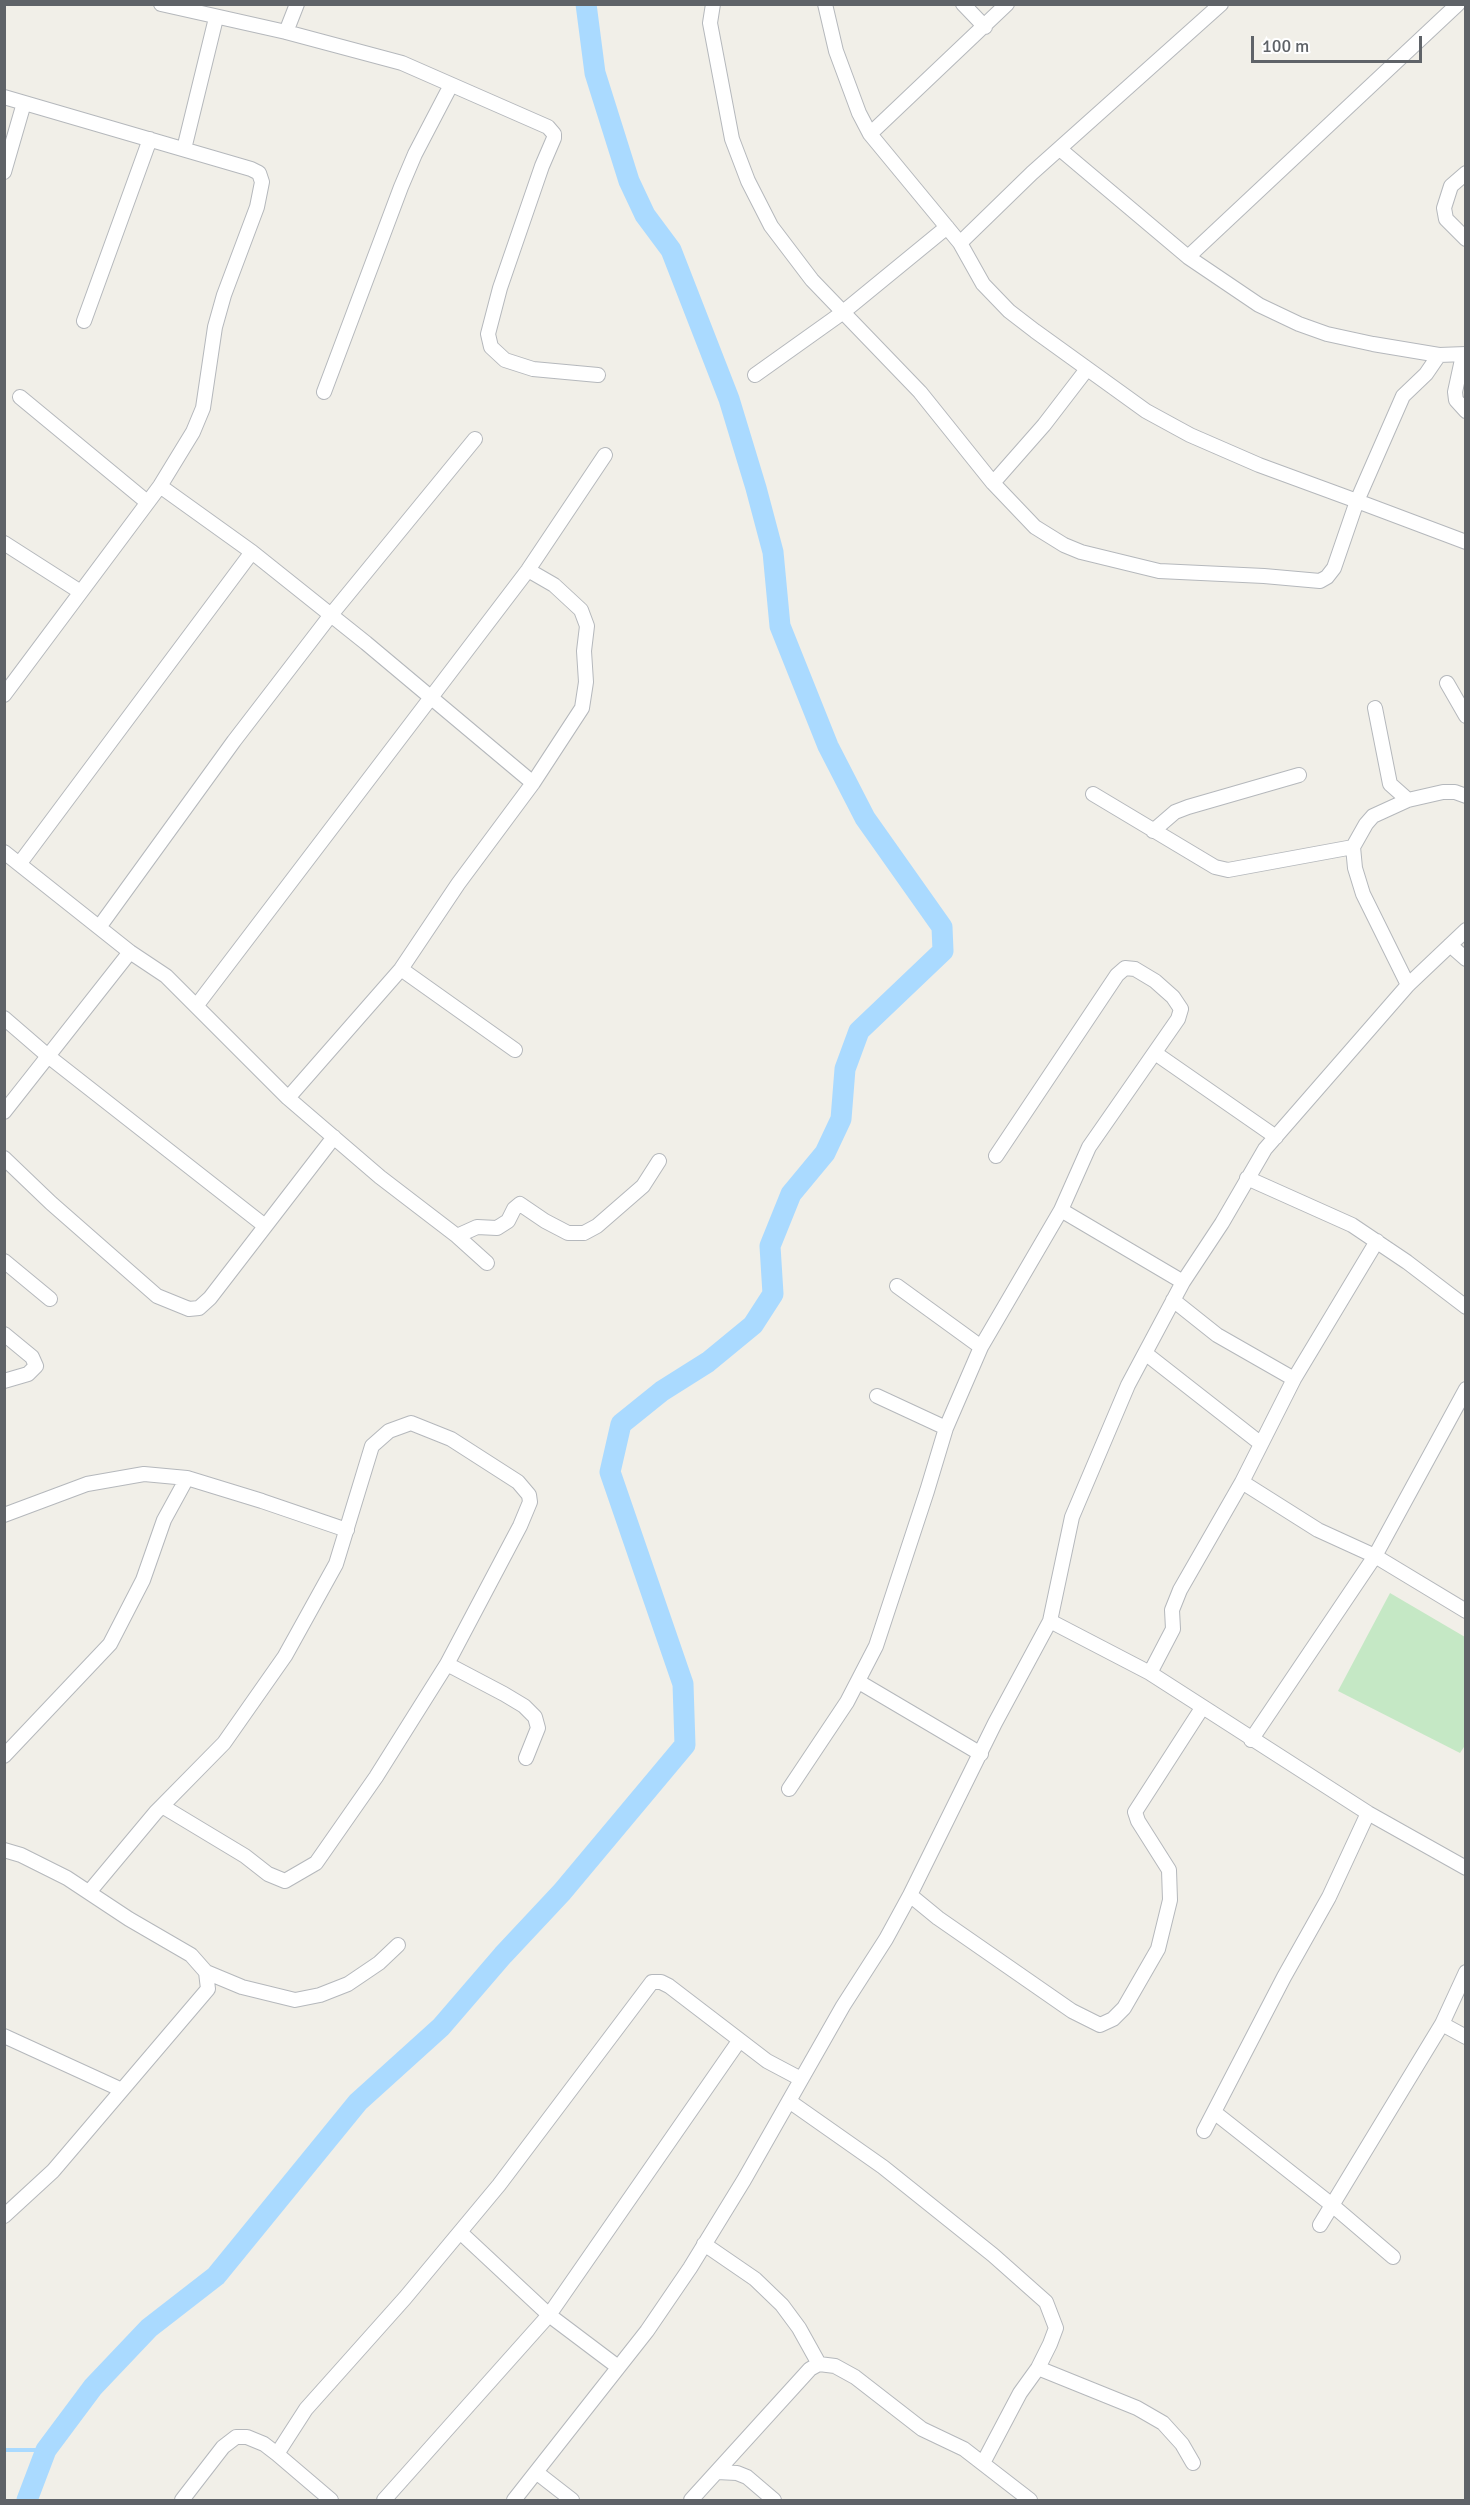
<!DOCTYPE html>
<style>
body{margin:0}
#map{position:relative;width:1470px;height:2505px;overflow:hidden;background:#f1efe8;font-family:Signika,sans-serif}
canvas{display:block}
.frame{position:absolute;inset:0;border:6px solid #5f6368;pointer-events:none}
.scale{position:absolute;left:1251px;top:36px;width:171px;height:27px;box-sizing:border-box;border:3px solid #5f6368;border-top:0;padding-left:8px;font-size:18px;line-height:21px;white-space:nowrap;color:#5f6368;-webkit-text-stroke:4px #fff;paint-order:stroke}
</style>
<div id="map">
<canvas width="1470" height="2505"></canvas>
<div class="frame"></div>
<div class="scale">100 m</div>
</div>
<script>
const context = document.querySelector('canvas').getContext('2d');
context.lineJoin = 'round';
function paint(path, color) { context.fillStyle = color; context.fill(path, 'evenodd'); }
const toPath = rows => new Path2D(rows.map(r => 'M' + r).join(''));
function trace(path, color, width, dash) { context.strokeStyle = color; context.lineWidth = width; context.lineCap = dash ? 'butt' : 'round'; context.setLineDash(dash || []); context.stroke(path); }
const green = toPath([
 [1390,1593,1465,1637,1466,1744,1460,1753,1338,1691]
]);
const stream = toPath([
 [4,2450,46,2450]
]);
const river = toPath([
 [27,2500,46,2450,93,2387,149,2328,216,2276,358,2102,441,2027,503,1955,562,1892,685,1745,683,1684,610,1472,621,1424,662,1391,708,1362,753,1325,773,1294,770,1246,791,1194,825,1153,841,1119,845,1069,859,1031,943,951,942,927,865,818,828,746,780,626,773,552,756,488,729,399,671,250,645,215,629,181,595,73,586,4]
]);
const street = toPath([
 [161,4,286,32,402,63,548,127,554,134,554,138,542,166,500,288,488,334,491,347,505,360,533,369,598,375],
 [713,4,710,23,732,139,748,181,771,226,812,280,920,392,993,483,1035,527,1064,545,1081,552,1159,571,1264,576,1320,581,1327,577,1334,568,1357,501,1466,542],
 [825,4,836,51,859,113,870,134,960,243],
 [963,4,985,27],
 [1221,4,1032,173,960,243,983,284,1009,311,1035,331,1146,411,1190,435,1259,465,1357,501,1403,396,1426,374,1439,355],
 [286,32,297,4],
 [4,97,251,169,259,173,262,182,257,207,224,295,215,327,203,408,193,432,160,486,4,695],
 [870,134,1007,4],
 [184,149,216,18],
 [1061,150,1188,257,1259,305,1299,324,1327,334,1373,344,1439,355,1466,354],
 [4,172,24,103],
 [1466,173,1451,186,1444,208,1446,219,1466,239],
 [1188,257,1458,4],
 [84,321,150,139],
 [1463,355,1455,392,1456,400,1466,411],
 [755,375,842,313,947,227],
 [324,392,401,187,415,154,451,85],
 [20,397,147,502],
 [993,483,1044,425,1087,369],
 [160,486,252,552,366,643,533,783],
 [4,543,79,591],
 [1447,683,1466,716],
 [1375,708,1390,784,1408,800],
 [1093,794,1215,867,1228,870,1353,847],
 [1153,831,1175,812,1188,807,1299,775],
 [4,852,130,952,166,976,288,1098,380,1177,457,1236,487,1263],
 [20,863,252,552],
 [100,926,234,741,330,616,475,439],
 [1450,945,1466,959],
 [401,969,515,1050],
 [1408,985,1363,894,1355,868,1353,847,1366,824,1373,816,1408,800,1443,792,1455,792,1466,796],
 [197,1005,528,570,605,455],
 [4,1018,48,1056,265,1226],
 [1155,1053,1276,1137],
 [288,1098,401,969,458,884,533,783,582,708,586,682,584,651,587,626,581,610,554,585,528,570],
 [4,1112,130,952],
 [4,1158,51,1203,157,1296,189,1309,199,1308,210,1298,334,1137],
 [1247,1178,1352,1225,1407,1262,1466,1307],
 [1061,1210,1183,1282],
 [457,1236,477,1227,497,1228,508,1221,514,1209,520,1204,545,1221,568,1233,584,1233,597,1226,643,1186,659,1161],
 [1377,1241,1294,1379,1242,1482,1318,1530,1375,1556,1466,1611],
 [4,1261,50,1299],
 [897,1286,981,1347],
 [1173,1300,1217,1335,1294,1379],
 [4,1334,32,1357,36,1366,28,1374,4,1381],
 [1145,1353,1260,1443],
 [877,1396,946,1428],
 [4,1515,87,1484,144,1474,187,1478,262,1501,347,1530],
 [1050,1621,1150,1673,1368,1813,1466,1868],
 [447,1664,504,1694,524,1706,535,1717,538,1728,526,1758],
 [1150,1673,1173,1629,1172,1610,1180,1590,1242,1482],
 [859,1682,981,1754],
 [1251,1740,1375,1556,1466,1389],
 [4,1756,110,1644,143,1580,164,1520,187,1478],
 [789,1789,847,1702,876,1646,927,1491,946,1428,981,1347,1061,1210,1089,1147,1178,1019,1181,1009,1173,997,1155,981,1135,969,1125,968,1117,975,996,1156],
 [4,1850,21,1855,67,1878,129,1919,191,1955,206,1972,208,1989,122,2090,4,2036],
 [90,1891,156,1812,162,1806,224,1743,285,1656,336,1564,372,1446,389,1431,411,1423,451,1439,518,1482,529,1495,530,1502,520,1526,447,1664,376,1777,316,1863,285,1881,268,1874,245,1856,162,1806],
 [910,1895,938,1918,1072,2011,1100,2025,1113,2019,1124,2008,1158,1949,1170,1900,1169,1870,1138,1821,1135,1812,1202,1708],
 [206,1972,242,1987,295,2000,320,1995,348,1984,379,1963,398,1945],
 [1442,2024,1466,2037],
 [789,2101,883,2167,993,2255,1046,2302,1056,2328,1050,2344,1038,2368,1020,2393,983,2463],
 [1214,2112,1332,2205,1393,2257],
 [1204,2131,1284,1977,1329,1897,1368,1813],
 [4,2216,53,2171,122,2090],
 [1320,2225,1442,2024,1466,1972],
 [460,2232,549,2315,618,2367],
 [704,2244,755,2279,782,2305,799,2328,819,2364],
 [1038,2368,1137,2408,1163,2423,1182,2444,1193,2463],
 [536,2472,572,2500],
 [717,2472,737,2473,747,2477,774,2500],
 [182,2500,223,2447,236,2437,247,2437,264,2444,277,2454],
 [331,2500,277,2454,306,2409,405,2298,499,2185,652,1982,661,1982,669,1986,767,2061,801,2079],
 [384,2500,549,2315,739,2041],
 [514,2500,647,2331,690,2268,744,2180,843,2006,886,1939,910,1895,995,1723,1050,1621,1072,1517,1128,1385,1183,1282,1222,1223,1265,1149,1408,985,1466,930],
 [691,2500,810,2369,819,2364,835,2366,855,2377,922,2429,964,2449,1030,2500]
]);
paint(green, '#c5e8c5');
trace(stream, '#aadaff', 4);
trace(river, '#aadaff', 21);
trace(street, '#b5b8bc', 16);
trace(street, '#fff', 14);
</script>
